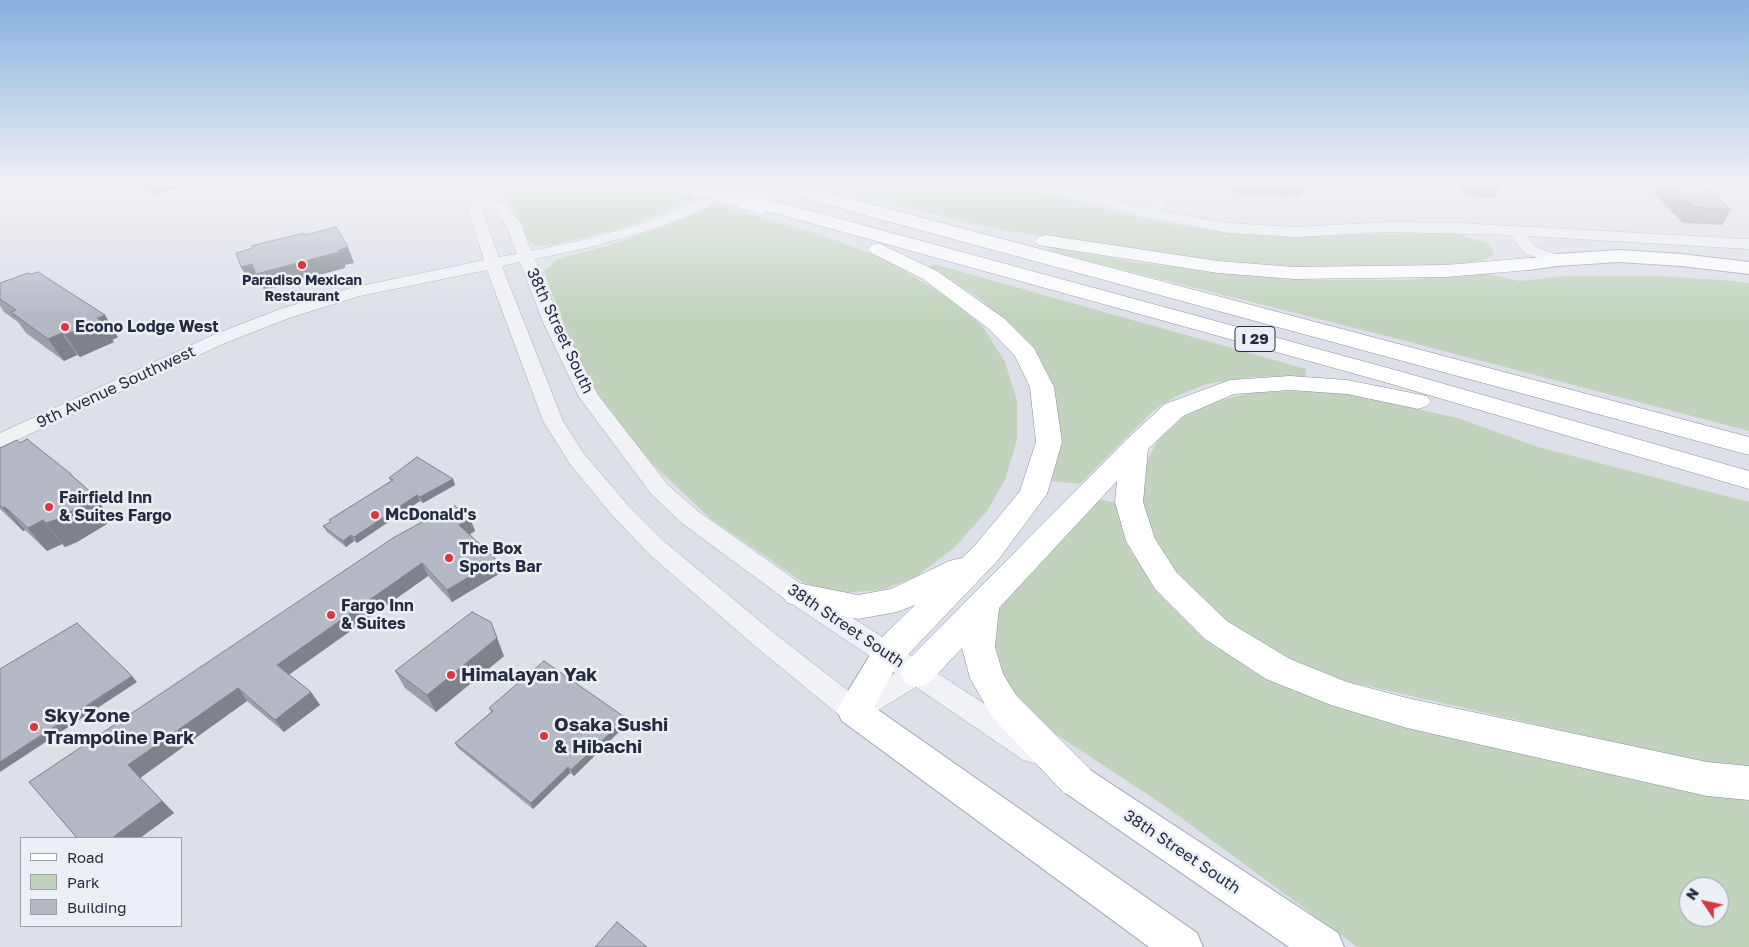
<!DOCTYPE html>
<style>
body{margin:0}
#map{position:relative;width:1749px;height:947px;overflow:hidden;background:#dde0e8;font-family:"Golos Text",sans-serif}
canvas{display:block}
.legend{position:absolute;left:20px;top:837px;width:162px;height:90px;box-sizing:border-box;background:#eceff6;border:1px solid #9ca1ad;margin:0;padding:6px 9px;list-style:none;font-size:15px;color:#252c40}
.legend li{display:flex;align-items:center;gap:10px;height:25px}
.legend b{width:25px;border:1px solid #9ca1ad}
.north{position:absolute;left:1679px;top:877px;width:50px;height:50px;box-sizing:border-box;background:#eceff6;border:1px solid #9ca1ad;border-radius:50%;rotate:304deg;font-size:14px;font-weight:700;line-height:20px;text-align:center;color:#252c40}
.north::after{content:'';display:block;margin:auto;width:18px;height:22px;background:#d9363f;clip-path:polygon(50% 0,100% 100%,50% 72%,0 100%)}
</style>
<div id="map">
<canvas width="1749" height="947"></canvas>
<ul class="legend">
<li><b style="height:6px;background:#fff"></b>Road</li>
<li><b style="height:14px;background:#c1d3bd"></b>Park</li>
<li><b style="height:14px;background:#b4b9c5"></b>Building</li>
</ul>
<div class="north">N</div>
</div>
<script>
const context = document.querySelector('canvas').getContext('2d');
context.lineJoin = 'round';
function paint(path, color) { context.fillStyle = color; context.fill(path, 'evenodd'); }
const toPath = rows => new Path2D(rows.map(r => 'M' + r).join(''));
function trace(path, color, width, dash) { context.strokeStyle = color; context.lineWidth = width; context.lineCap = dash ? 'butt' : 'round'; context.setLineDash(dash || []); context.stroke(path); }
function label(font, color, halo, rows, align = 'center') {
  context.font = font + ' "Golos Text",sans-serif'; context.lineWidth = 5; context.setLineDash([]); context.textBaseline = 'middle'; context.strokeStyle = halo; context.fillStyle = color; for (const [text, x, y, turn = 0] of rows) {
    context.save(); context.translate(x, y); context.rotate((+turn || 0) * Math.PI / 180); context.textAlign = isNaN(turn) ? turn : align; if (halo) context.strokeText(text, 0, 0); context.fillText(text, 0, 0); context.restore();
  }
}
const green = toPath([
 [494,185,662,185,696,197,674,208,625,227,557,244,538,246,529,241,504,194],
 [819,185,1019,185,1129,215,1182,226,1232,233,1296,236,1454,233,1489,244,1495,254,1481,261,1428,268,1322,270,1199,261,1071,242,973,224],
 [714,203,830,238,883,258,946,296,983,327,1005,362,1017,400,1017,440,1005,480,987,511,953,549,914,578,881,590,840,593,804,583,711,519,642,454,599,398,572,345,544,272,556,260,613,244,666,226],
 [1049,246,1134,262,1234,274,1313,280,1405,280,1483,273,1519,281,1565,276,1654,276,1723,280,1749,283,1749,431,1375,333,1049,251],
 [934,264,1306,369,1306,376,1251,377,1207,384,1176,396,1153,411,1080,484,1051,481,1060,445,1014,329,975,295,927,267],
 [1307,391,1353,395,1458,418,1538,447,1749,502,1749,767,1701,762,1328,677,1272,652,1220,618,1184,584,1159,551,1141,510,1141,472,1158,440,1182,418,1216,401,1255,392],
 [1099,499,1116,503,1130,550,1164,598,1210,640,1257,670,1749,799,1749,947,1357,947,1165,806,1042,725,1007,687,992,660,990,632,1004,599],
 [1689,887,1719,887,1719,917,1689,917]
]);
const minor = toPath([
 [459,185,474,185,487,198,504,203,521,224,531,251,583,240,644,223,686,207,729,185,746,185,744,188,696,213,654,229,591,247,535,259,560,320,598,395,668,485,699,512,807,588,1043,742,1047,751,1043,760,1033,763,1023,760,916,687,864,719,854,723,844,719,756,647,650,555,611,514,570,464,543,421,487,270,360,296,292,317,225,343,0,448,0,433,213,335,280,309,351,288,484,260,468,210,474,201,459,185],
 [485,207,494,209,506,225,517,254,499,257,482,210,485,207],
 [520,262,542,320,579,397,652,495,683,524,789,602,895,673,855,696,774,633,666,543,627,504,584,454,563,421,502,266,520,262],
 [1038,185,1060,185,1146,209,1167,185,1181,185,1159,211,1229,223,1295,227,1389,222,1458,223,1749,239,1749,249,1527,236,1536,247,1563,257,1565,260,1563,263,1557,265,1524,253,1510,235,1389,232,1295,237,1229,233,1144,217,1040,188,1038,185]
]);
const major = toPath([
 [1619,250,1681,254,1749,262,1749,274,1681,266,1619,262,1557,266,1529,270,1522,268,1519,264,1522,260,1557,254,1619,250],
 [887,641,898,645,903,654,874,707,1197,933,1203,947,1149,947,842,721,837,711,842,701,876,645,887,641],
 [1077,765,1090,770,1338,933,1344,947,1289,947,1064,792,1059,781,1064,770,1077,765]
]);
const highway = toPath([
 [771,185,799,185,1749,437,1749,455,861,214,774,189,771,185],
 [760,197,1399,371,1749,471,1749,489,1381,381,753,207,751,203,753,199,760,197],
 [1045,235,1218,261,1294,267,1446,265,1529,258,1536,260,1539,264,1536,268,1529,270,1446,277,1294,279,1218,273,1038,245,1035,241,1038,237,1045,235],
 [878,243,937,271,1005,319,1034,348,1054,387,1062,442,1047,494,999,559,899,664,887,667,875,664,870,654,875,644,915,605,897,612,858,619,787,603,782,595,787,587,798,583,858,595,891,589,949,561,962,558,977,543,1020,491,1036,442,1030,387,1015,356,989,329,923,279,871,253,868,249,871,245,878,243],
 [1290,376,1347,380,1427,396,1431,401,1427,406,1418,409,1347,394,1290,390,1234,394,1183,416,1148,449,1143,502,1155,539,1177,573,1227,621,1290,659,1347,682,1407,698,1707,762,1749,766,1749,800,1707,796,1407,728,1331,705,1266,679,1205,639,1155,589,1126,541,1115,502,1117,481,999,608,995,647,1003,674,1016,695,1090,769,1096,781,1090,793,1077,798,1064,793,992,717,970,678,962,648,929,683,917,687,905,683,900,673,905,663,1126,440,1165,404,1230,380,1290,376]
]);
const highwayBridge = toPath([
 [701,185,760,203]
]);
const wall = toPath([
 [137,185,184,185,155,195],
 [1229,185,1305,185,1302,193,1301,193,1300,196,1232,193],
 [1456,185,1500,185,1494,198,1465,196],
 [1658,185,1706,185,1731,210,1722,225,1683,223,1653,193],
 [0,283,118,337,112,340,114,342,80,357,77,355,64,361,26,333,18,322,4,312,0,306],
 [20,443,76,479,93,494,110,517,104,520,107,524,77,542,65,547,62,544,47,551,25,530,23,531,0,509,0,448],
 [389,478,453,479,455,485,423,503,420,501,357,543,354,541,346,547,327,532,323,526,331,522,329,520,391,481],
 [446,511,470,518,475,531,470,534,502,572,452,602,428,576,289,675,311,692,320,705,284,732,247,701,140,778,174,813,140,838,77,838,29,782],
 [504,656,436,712,405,688,395,671],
 [489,708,627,724,574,776,570,773,533,809,458,748,455,743,491,712]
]);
const shadedWall = toPath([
 [167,185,184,185,155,195,152,190],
 [348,247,354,263,345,265,345,268,264,290,259,280,249,283,241,267,252,264,338,250],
 [105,315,118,337,112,340,114,342,80,357,65,335],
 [62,333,77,355,64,361,48,339],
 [70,474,71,474,88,496,93,494,110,517,104,520,107,524,77,542,65,547,46,523],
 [453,479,455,485,423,503,420,497],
 [417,495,420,501,357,543,354,537],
 [5,507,25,530,23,531,3,508],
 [470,518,475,531,465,537,459,525],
 [43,520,62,544,47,551,28,528],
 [351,535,354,541,346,547,343,541],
 [497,560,502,572,452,602,447,590],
 [422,563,428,576,285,677,277,665],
 [491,622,504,656,436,712,427,695],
 [132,676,137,682,0,772,0,762],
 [238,688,247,701,140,778,174,813,140,838,112,838,128,765],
 [311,692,320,705,284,732,275,720],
 [626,718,627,724,574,776,571,770],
 [568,767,570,773,533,809,531,803]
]);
const building = toPath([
 [143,185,167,185,152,190,143,185],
 [1669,185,1706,185,1731,210,1693,207,1669,185],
 [336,227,348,247,338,250,339,252,256,274,252,264,241,267,236,253,253,248,251,246,304,233,305,235,336,227],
 [38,272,105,315,97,318,100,320,65,335,62,333,48,339,11,312,16,310,0,299,0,283,28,273,31,274,38,272],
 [27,439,71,474,70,474,93,494,86,498,89,501,58,519,46,523,43,520,28,528,5,507,3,508,0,505,0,448,17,440,20,443,27,439],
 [417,457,453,479,420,497,417,495,354,537,351,535,343,541,323,526,331,522,329,520,393,480,389,478,417,457],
 [455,506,470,518,459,525,497,560,447,590,422,563,277,665,311,692,275,720,238,688,128,765,162,801,112,838,77,838,29,782,393,538,444,510,446,511,455,506],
 [472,612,491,622,497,638,427,695,395,671,472,612],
 [77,623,132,676,0,762,0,669,77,623],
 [544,661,626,718,571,770,568,767,531,803,455,743,493,711,489,708,544,661],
 [617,922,647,947,595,947,617,922]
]);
const markers = [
 [302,265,5,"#d9363f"],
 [65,327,5,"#d9363f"],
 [49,507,5,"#d9363f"],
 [375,515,5,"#d9363f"],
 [449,558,5,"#d9363f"],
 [331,615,5,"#d9363f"],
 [451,675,5,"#d9363f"],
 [34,727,5,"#d9363f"],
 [544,736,5,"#d9363f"]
];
const farPoinames = [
 ["Paradiso Mexican",302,281],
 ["Restaurant",302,297]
];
const shields = [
 [1255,339,40]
];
const shieldNames = [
 ["I 29",1255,339]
];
const poiNames = [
 ["Econo Lodge West",75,327],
 ["Fairfield Inn",59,498],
 ["& Suites Fargo",59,516],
 ["McDonald's",385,515],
 ["The Box",459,549],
 ["Sports Bar",459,567],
 ["Fargo Inn",341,606],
 ["& Suites",341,624]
];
const streetNames = [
 ["38th Street South",560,331,65],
 ["9th Avenue Southwest",116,387,-25],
 ["38th Street South",846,626,34],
 ["38th Street South",1182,852,34]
];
const nearPoinames = [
 ["Himalayan Yak",461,675],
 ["Sky Zone",44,716],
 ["Trampoline Park",44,738],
 ["Osaka Sushi",554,725],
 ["& Hibachi",554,747]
];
paint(green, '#c1d3bd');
trace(minor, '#a2a6b2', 1);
trace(major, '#9ba3b5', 2);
trace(highway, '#838ca0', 1);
paint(minor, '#f0f2f6');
paint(major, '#fff');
paint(highway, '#fff');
trace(highwayBridge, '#838ca0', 22, []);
trace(highwayBridge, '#fff', 21);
paint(wall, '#9b9fa9');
paint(shadedWall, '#7e828a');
paint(building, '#b4b9c5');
trace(building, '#7e828a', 1);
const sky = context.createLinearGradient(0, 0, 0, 317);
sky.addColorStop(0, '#87b0dd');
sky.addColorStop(0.58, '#f0f1f5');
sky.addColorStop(1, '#f0f1f500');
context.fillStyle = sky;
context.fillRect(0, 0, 1749, 317);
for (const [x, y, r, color] of markers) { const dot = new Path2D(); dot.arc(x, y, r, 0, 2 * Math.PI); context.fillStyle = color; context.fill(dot); trace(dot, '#eceff6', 2); }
label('bold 14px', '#252c40', '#eceff6', farPoinames);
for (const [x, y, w] of shields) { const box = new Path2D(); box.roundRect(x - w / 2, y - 12.5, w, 25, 4); context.fillStyle = '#eceff6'; context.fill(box); trace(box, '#252c40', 1); }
label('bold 15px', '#252c40', null, shieldNames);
label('bold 16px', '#252c40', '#eceff6', poiNames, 'left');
label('16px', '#252c40', '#eceff6', streetNames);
label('bold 19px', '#252c40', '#eceff6', nearPoinames, 'left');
</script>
